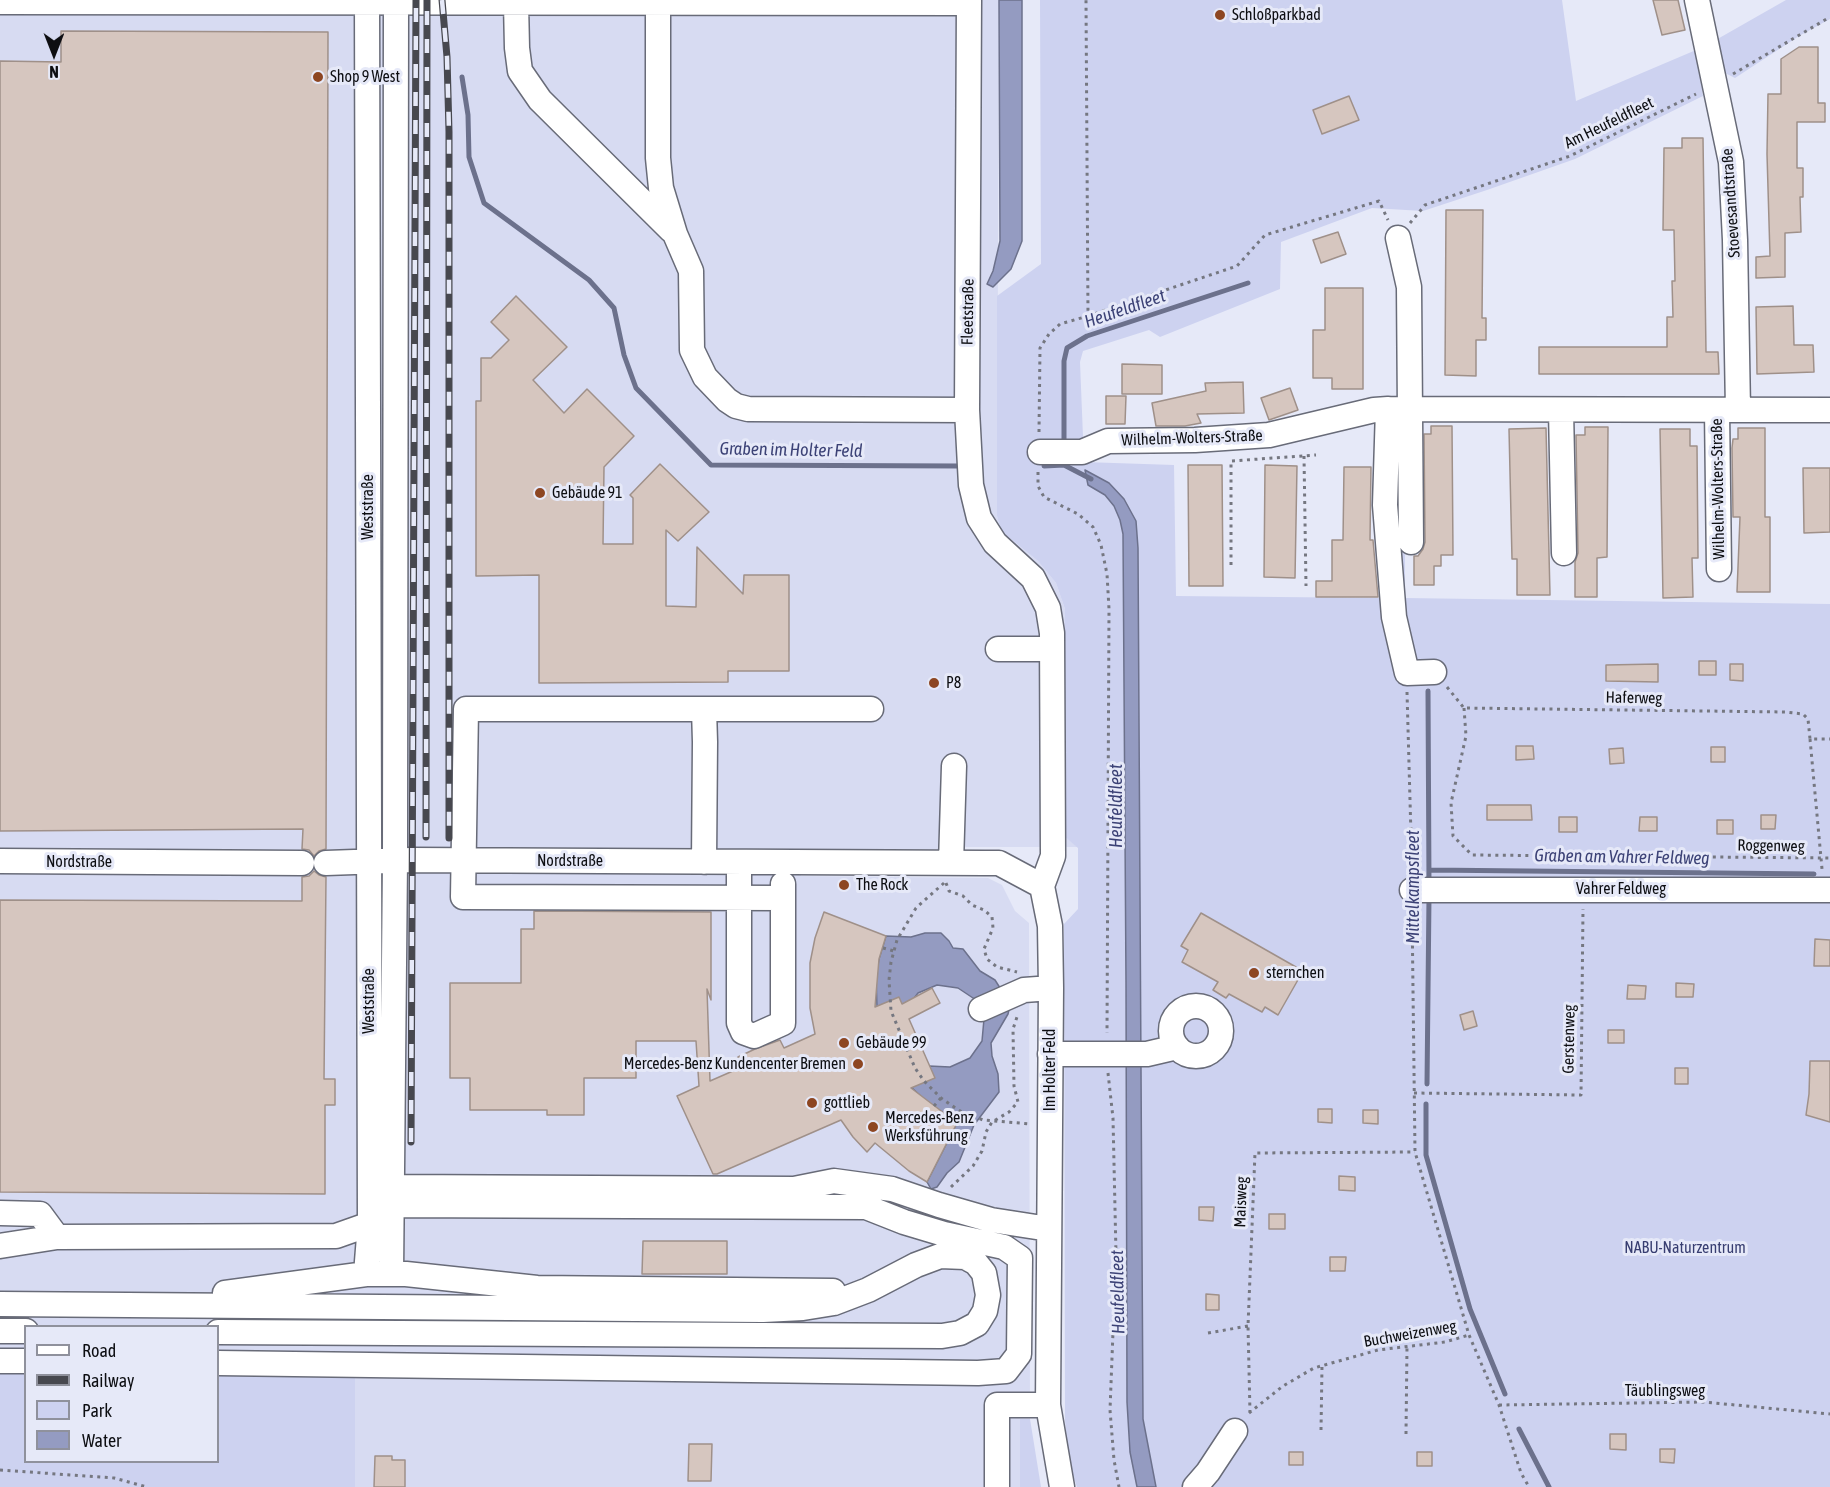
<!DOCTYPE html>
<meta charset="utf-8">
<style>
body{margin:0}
#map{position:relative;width:1830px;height:1487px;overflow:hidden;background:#e6e9f8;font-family:"Asap Condensed",sans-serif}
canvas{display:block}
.legend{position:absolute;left:24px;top:1325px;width:195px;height:138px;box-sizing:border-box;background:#e6e9f8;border:2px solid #8f919c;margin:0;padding:8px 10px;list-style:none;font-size:18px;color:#0d0e12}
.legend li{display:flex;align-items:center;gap:12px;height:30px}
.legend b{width:30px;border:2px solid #8f919c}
.north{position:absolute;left:24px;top:24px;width:60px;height:60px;-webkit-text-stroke:4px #e6e9f8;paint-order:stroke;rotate:180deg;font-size:16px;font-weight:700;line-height:24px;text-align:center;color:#0d0e12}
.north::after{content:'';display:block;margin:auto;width:21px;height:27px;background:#0d0e12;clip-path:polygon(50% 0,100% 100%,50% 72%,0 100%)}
</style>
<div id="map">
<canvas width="1830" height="1487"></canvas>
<ul class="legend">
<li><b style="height:8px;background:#fff"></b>Road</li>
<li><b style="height:8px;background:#47484f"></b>Railway</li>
<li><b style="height:16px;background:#cdd2f0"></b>Park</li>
<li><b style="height:16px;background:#949bc1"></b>Water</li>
</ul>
<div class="north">N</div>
</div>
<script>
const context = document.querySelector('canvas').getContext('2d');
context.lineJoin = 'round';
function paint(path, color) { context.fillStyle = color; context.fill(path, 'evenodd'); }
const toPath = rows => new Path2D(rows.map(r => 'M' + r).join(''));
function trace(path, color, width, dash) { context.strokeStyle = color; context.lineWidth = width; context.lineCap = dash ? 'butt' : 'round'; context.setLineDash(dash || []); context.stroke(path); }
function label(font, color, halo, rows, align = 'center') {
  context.font = font + ' "Asap Condensed",sans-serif'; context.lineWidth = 6; context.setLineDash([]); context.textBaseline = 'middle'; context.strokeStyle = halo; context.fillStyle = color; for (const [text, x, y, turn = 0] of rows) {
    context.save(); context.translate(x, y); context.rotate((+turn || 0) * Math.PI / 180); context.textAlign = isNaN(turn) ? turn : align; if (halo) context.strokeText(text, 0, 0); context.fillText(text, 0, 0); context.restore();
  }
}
const built = toPath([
 [0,0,999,0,997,516,1001,531,1038,561,1056,583,1065,609,1064,836,1078,847,944,847,937,852,801,853,801,876,988,878,1002,885,1015,911,1029,923,1030,1419,1020,1419,1020,1487,355,1487,355,1374,218,1372,218,1326,26,1326,25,1369,0,1369]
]);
const green = toPath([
 [1040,0,1562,0,1576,101,1696,50,1703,96,1575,159,1487,190,1423,211,1372,208,1281,242,1280,289,1160,337,1149,330,1083,351,1080,362,1084,462,1174,465,1176,596,1381,598,1381,425,1405,425,1405,598,1830,604,1830,1487,1156,1487,1143,1419,1138,548,1124,499,1088,485,1105,495,1114,506,1120,520,1123,534,1126,982,1127,1402,1130,1452,1137,1487,1077,1487,1069,1464,1065,1420,1064,924,1078,909,1078,848,1064,836,1065,609,1056,583,1038,561,1001,531,997,516,997,296,1041,264],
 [1786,0,1830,0,1830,19,1799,36,1735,78,1721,71,1714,41],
 [0,1369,25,1369,26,1462,218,1462,218,1372,355,1373,355,1487,0,1487],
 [1020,1419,1030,1419,1041,1487,1020,1487]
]);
const water = toPath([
 [999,0,1022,0,1022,241,1011,269,993,287,987,284,993,271,1000,241,999,0],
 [1085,470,1109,483,1124,499,1136,521,1138,548,1143,1419,1156,1487,1137,1487,1130,1452,1127,1402,1126,982,1123,534,1120,520,1114,506,1105,495,1088,485,1085,470],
 [925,933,941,933,949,941,953,948,963,949,980,971,995,980,1002,991,976,1000,958,988,937,985,918,993,905,1010,877,1007,876,978,879,959,886,936,911,937,925,933],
 [1010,1005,1008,1014,991,1043,992,1056,998,1074,999,1092,974,1125,959,1162,947,1173,937,1187,931,1189,927,1182,957,1123,924,1099,912,1088,915,1068,929,1066,950,1067,970,1058,982,1041,984,1019,1010,1005]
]);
const stream = toPath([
 [462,77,468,115,469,157,484,203,589,280,614,308,624,355,636,388,711,465,960,466],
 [1064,446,1064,361,1067,348,1087,336,1248,283],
 [1044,466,1064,465,1091,479],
 [1428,691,1429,885],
 [1430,870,1814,874],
 [1427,1084,1429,897],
 [1426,1104,1426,1155,1470,1309,1505,1394],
 [1519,1429,1549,1487]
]);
const building = toPath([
 [1653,0,1678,0,1685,30,1662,35,1653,0],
 [61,31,328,32,326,849,319,851,314,856,309,850,302,849,303,829,0,831,0,61,61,62,61,31],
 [1799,47,1818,47,1818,103,1825,103,1825,122,1797,122,1797,168,1803,168,1803,197,1800,197,1801,232,1785,233,1785,277,1756,278,1756,257,1770,256,1767,154,1768,94,1781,94,1781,59,1799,47],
 [1349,96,1359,120,1322,134,1313,110,1349,96],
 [1682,138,1703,138,1706,352,1718,352,1719,374,1539,374,1539,347,1667,347,1667,317,1673,317,1672,281,1675,281,1674,230,1663,230,1664,148,1682,148,1682,138],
 [1446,210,1483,210,1482,318,1486,318,1486,340,1476,340,1476,376,1445,375,1446,210],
 [1338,232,1346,254,1321,263,1313,240,1338,232],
 [1325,288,1363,288,1363,389,1332,389,1332,378,1313,378,1313,330,1325,330,1325,288],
 [516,296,567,347,533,380,564,413,587,389,634,436,604,467,603,544,633,544,633,498,630,495,660,464,709,512,678,541,666,530,666,606,696,607,697,547,743,594,744,575,789,575,789,671,728,671,728,682,539,683,539,575,476,576,476,401,481,401,481,358,491,358,509,340,491,322,516,296],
 [1793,306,1794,345,1813,345,1814,372,1757,374,1756,307,1793,306],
 [1122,364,1162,365,1162,394,1122,394,1122,364],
 [1243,382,1244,413,1197,414,1201,423,1185,426,1156,426,1152,403,1206,391,1205,383,1243,382],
 [1290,388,1298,410,1269,420,1261,398,1290,388],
 [1106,396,1126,396,1125,424,1106,424,1106,396],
 [1431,426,1452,426,1453,555,1441,555,1441,566,1434,566,1434,585,1414,585,1414,556,1418,556,1423,549,1425,542,1424,434,1431,434,1431,426],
 [1585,427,1608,427,1607,557,1597,558,1597,597,1575,597,1575,562,1578,553,1576,435,1585,435,1585,427],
 [1546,428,1550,595,1517,595,1517,559,1512,559,1509,429,1546,428],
 [1738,428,1765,428,1765,517,1770,517,1770,592,1737,592,1740,517,1733,517,1732,448,1733,439,1738,439,1738,428],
 [1660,429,1690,429,1690,446,1697,446,1698,558,1692,558,1693,597,1663,598,1660,429],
 [1188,465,1222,465,1223,586,1189,586,1188,465],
 [1265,465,1297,466,1295,578,1264,577,1265,465],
 [1344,467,1371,467,1370,540,1373,540,1378,597,1316,597,1316,581,1332,581,1332,540,1343,540,1344,467],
 [1803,468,1830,468,1830,532,1804,533,1803,468],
 [1699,661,1716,661,1716,675,1699,675,1699,661],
 [1658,664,1658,682,1606,681,1606,665,1658,664],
 [1730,664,1743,664,1743,681,1730,680,1730,664],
 [1516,746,1533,746,1534,759,1516,760,1516,746],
 [1711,747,1725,747,1725,762,1711,762,1711,747],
 [1623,748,1624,763,1610,764,1609,749,1623,748],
 [1487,805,1531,805,1532,820,1487,820,1487,805],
 [1761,815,1776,815,1775,829,1761,829,1761,815],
 [1559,817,1577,817,1577,832,1559,832,1559,817],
 [1640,817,1657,817,1657,831,1639,831,1640,817],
 [1717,820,1733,820,1733,834,1717,834,1717,820],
 [314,871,319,875,326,877,324,1079,335,1079,335,1105,325,1105,325,1194,0,1192,0,900,302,901,302,877,309,876,314,871],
 [534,911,711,912,711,1000,707,989,710,1081,742,1067,738,1057,755,1049,780,1040,784,1048,815,1034,810,1008,810,963,815,938,824,912,886,936,879,959,875,1007,899,997,902,1004,932,988,940,1003,909,1019,935,1078,911,1088,957,1123,927,1182,909,1171,875,1143,867,1152,853,1137,841,1120,717,1174,713,1174,677,1096,699,1086,696,1041,636,1041,636,1078,584,1078,584,1115,547,1115,547,1110,470,1110,470,1078,450,1078,450,983,521,983,521,929,534,929,534,911],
 [1201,913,1303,971,1278,1015,1265,1007,1262,1012,1229,994,1226,998,1213,990,1218,982,1182,962,1188,950,1181,946,1201,913],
 [1815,939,1830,940,1830,966,1814,966,1815,939],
 [1676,983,1694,984,1693,997,1676,997,1676,983],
 [1628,985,1646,986,1645,999,1627,999,1628,985],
 [1473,1011,1477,1026,1464,1030,1460,1015,1473,1011],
 [1608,1030,1624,1030,1624,1043,1608,1043,1608,1030],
 [1810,1061,1830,1061,1830,1122,1806,1115,1809,1094,1810,1061],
 [1675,1068,1688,1068,1688,1084,1675,1084,1675,1068],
 [1318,1109,1332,1109,1332,1123,1318,1122,1318,1109],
 [1363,1110,1378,1110,1378,1124,1363,1123,1363,1110],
 [1339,1176,1355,1177,1355,1191,1339,1190,1339,1176],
 [1199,1207,1214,1207,1213,1221,1199,1220,1199,1207],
 [1269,1214,1285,1214,1285,1229,1269,1229,1269,1214],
 [643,1241,727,1241,727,1274,642,1274,643,1241],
 [1330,1257,1346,1257,1345,1271,1330,1271,1330,1257],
 [1206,1294,1219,1295,1219,1310,1206,1310,1206,1294],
 [1610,1434,1626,1434,1626,1450,1610,1449,1610,1434],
 [689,1444,712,1444,711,1481,688,1481,689,1444],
 [1660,1449,1675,1449,1674,1463,1660,1462,1660,1449],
 [1289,1452,1303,1452,1303,1465,1289,1465,1289,1452],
 [1417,1452,1432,1452,1432,1466,1417,1466,1417,1452],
 [375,1456,392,1456,392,1460,405,1460,405,1487,374,1487,375,1456]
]);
const path = toPath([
 [1733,74,1830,17],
 [1410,223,1425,205,1570,156,1696,94],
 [1088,316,1237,266,1265,235,1379,201,1388,220],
 [1039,432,1040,348,1049,334,1060,324,1088,316,1086,0],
 [1304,456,1306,586],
 [1038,472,1038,486,1044,497,1078,514,1093,527,1101,545,1107,574,1109,609,1107,1033],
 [1231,565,1231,461,1316,455],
 [1447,687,1464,708,1785,712,1803,714,1808,719,1810,739,1830,739],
 [1407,692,1412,872],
 [1464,708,1466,736,1451,803,1453,836,1472,855,1830,858],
 [1810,739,1822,869],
 [944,883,916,908,897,940,891,962,889,980,891,1011,915,1068,924,1081,941,1098,960,1111,983,1120,1031,1124],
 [946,883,949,891,963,896,972,905,984,910,992,917,993,928,984,949,987,959,997,967,1017,972],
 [1412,908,1415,1152,1469,1335,1499,1405,1521,1473,1529,1487],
 [883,948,894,951],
 [895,1047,905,1044],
 [1108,1073,1113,1118,1116,1254,1110,1410,1114,1460,1119,1487],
 [1414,1093,1581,1095,1583,909],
 [934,1106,941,1098],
 [951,1187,973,1166,982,1151,986,1132,992,1122,1009,1112,1018,1102,1014,1086,1013,1029,1018,1014],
 [1208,1333,1248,1326],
 [1499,1405,1704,1402,1830,1414],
 [1249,1413,1283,1386,1314,1368,1378,1350,1445,1342,1469,1335],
 [1250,1413,1248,1326,1255,1153,1415,1152],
 [1321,1430,1322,1366],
 [1406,1434,1407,1346],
 [0,1470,114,1478,147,1487]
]);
const minor = toPath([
 [969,0,967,410,971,485,979,518,995,543,1033,578,1048,608,1052,633,1053,856,1042,886],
 [1697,0,1731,162,1735,240,1738,410],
 [0,2,969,3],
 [516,3,517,48,520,71,540,100,671,230],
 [658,3,658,158,661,188,675,234,691,271,692,350,705,377,727,400,736,406,748,409,967,410],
 [1398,238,1409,287,1411,542],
 [1388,409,1385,505,1394,617,1407,673,1434,672],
 [1561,410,1564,553],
 [1717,410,1719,569],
 [1040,452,1082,452,1108,441,1195,440,1269,435,1374,410,1388,409,1830,410],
 [998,649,1052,649],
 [704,709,871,709],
 [0,861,302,863],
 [704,862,705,742,704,709,466,709,463,897,783,898],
 [326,863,411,860,985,863,999,863,1042,886,1050,926,1051,988,1048,1405,1062,1487],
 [739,863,739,1023,743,1032,754,1036,783,1023,783,884],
 [951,863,954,766],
 [1412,890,1830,890],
 '1171 1031a25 25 0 1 1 50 0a25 25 0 1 1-50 0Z',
 [981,1009,1024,990,1051,988],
 [1050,1054,1147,1054,1177,1047],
 [392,1187,794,1189,834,1181,892,1189,939,1205,991,1220,1049,1229],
 [0,1213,40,1214,57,1237],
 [0,1246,57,1237,336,1236,370,1224,384,1223],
 [366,1274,370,1224,367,0],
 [391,1274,395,860,396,0],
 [225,1293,366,1274,406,1274,537,1288,833,1291],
 [0,1304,763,1310,803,1308,834,1303,868,1290,916,1265,940,1256,965,1257,976,1263,984,1273,988,1295,985,1311,977,1324,960,1333,942,1336,218,1332],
 [0,1331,26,1331],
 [0,1361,26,1361],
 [218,1363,978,1373,1006,1371,1019,1354,1020,1258,1004,1247,944,1234,904,1222,866,1207,392,1205],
 [997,1487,997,1405,1048,1405],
 [1195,1487,1208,1472,1235,1431]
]);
const rail = toPath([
 [442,0,447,57,449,132,449,838],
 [426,837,427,0],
 [411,1142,416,0]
]);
const markers = [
 [1220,15,6,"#8d4622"],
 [318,77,6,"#8d4622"],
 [540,493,6,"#8d4622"],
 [934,683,6,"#8d4622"],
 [844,885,6,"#8d4622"],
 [1254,973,6,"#8d4622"],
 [844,1043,6,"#8d4622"],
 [858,1064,6,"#8d4622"],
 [812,1103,6,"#8d4622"],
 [873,1127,6,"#8d4622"]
];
const poiNames = [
 ["Schloßparkbad",1232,15],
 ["Shop 9 West",330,77],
 ["Gebäude 91",552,493],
 ["P8",946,683],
 ["The Rock",856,885],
 ["sternchen",1266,973],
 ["Gebäude 99",856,1043],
 ["Mercedes-Benz Kundencenter Bremen",846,1064,"right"],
 ["gottlieb",824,1103],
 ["Mercedes-Benz",885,1118],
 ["Werksführung",885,1136]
];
const streetNames = [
 ["Am Heufeldfleet",1609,123,-26],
 ["Stoevesandtstraße",1731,203,-94],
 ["Fleetstraße",968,312,-89],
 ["Wilhelm-Wolters-Straße",1192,438,-2],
 ["Wilhelm-Wolters-Straße",1718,489,-91],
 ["Weststraße",368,507,-90],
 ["Haferweg",1634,698,1],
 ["Roggenweg",1771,846,1],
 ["Nordstraße",570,861],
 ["Nordstraße",79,862],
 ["Vahrer Feldweg",1621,889],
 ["Weststraße",369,1001,-90],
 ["Gerstenweg",1569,1039,-89],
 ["Im Holter Feld",1050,1070,-90],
 ["Maisweg",1241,1202,-88],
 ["Buchweizenweg",1410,1334,-10],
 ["Täublingsweg",1665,1391]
];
const parkNames = [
 ["NABU-Naturzentrum",1685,1248]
];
const waterNames = [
 ["Heufeldfleet",1125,309,-19],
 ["Graben im Holter Feld",791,450,1],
 ["Heufeldfleet",1116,806,-90],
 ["Graben am Vahrer Feldweg",1622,857,1],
 ["Mittelkampsfleet",1413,887,-90],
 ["Heufeldfleet",1118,1292,-91]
];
paint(built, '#d7dbf2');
paint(green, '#cdd2f0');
paint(water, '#949bc1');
trace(water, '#6c718c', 1.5);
trace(stream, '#6c718c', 5);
paint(building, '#d6c6bf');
trace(building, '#9f9089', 1.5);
trace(minor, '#686b78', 27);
trace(path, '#757780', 3, [3, 4.5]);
trace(minor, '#fff', 24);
trace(rail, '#47484f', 7);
trace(rail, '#e6e9f8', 4.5, [14]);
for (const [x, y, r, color] of markers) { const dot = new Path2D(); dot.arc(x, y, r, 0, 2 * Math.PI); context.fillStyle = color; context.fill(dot); trace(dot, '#e6e9f8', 2); }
label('16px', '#0d0e12', '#e6e9f8', poiNames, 'left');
label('16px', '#0d0e12', '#e6e9f8', streetNames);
label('16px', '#383e71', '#e6e9f8', parkNames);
label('italic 18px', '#3c4276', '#e6e9f8', waterNames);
</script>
